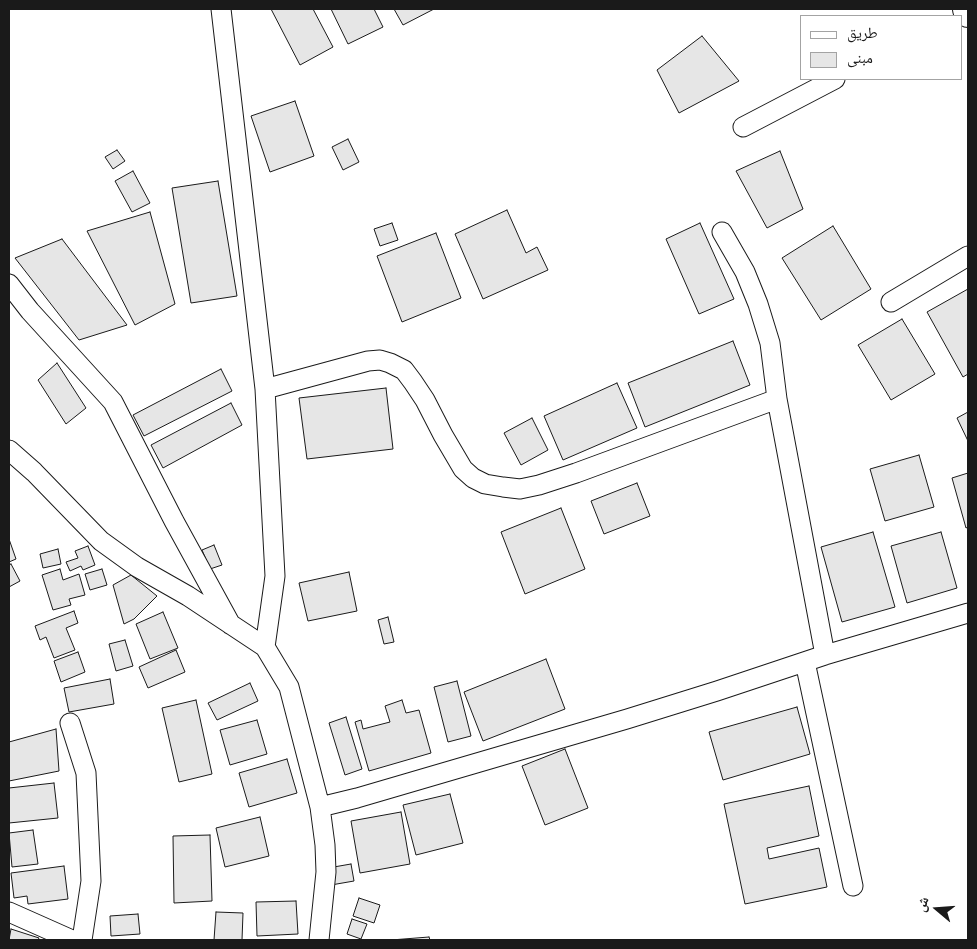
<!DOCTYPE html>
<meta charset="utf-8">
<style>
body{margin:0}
#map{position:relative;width:977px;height:949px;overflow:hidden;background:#fff;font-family:"Times New Roman","Noto Naskh Arabic",serif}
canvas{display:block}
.frame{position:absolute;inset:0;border:10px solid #1a1a1a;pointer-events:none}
.legend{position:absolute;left:800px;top:15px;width:162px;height:65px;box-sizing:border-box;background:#fff;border:1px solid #a3a3a3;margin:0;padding:6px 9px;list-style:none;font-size:15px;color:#1a1a1a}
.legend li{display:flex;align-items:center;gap:10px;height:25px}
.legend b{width:25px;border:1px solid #a3a3a3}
.north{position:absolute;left:912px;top:884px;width:50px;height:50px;-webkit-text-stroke:4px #fff;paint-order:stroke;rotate:288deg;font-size:14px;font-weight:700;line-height:20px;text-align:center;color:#1a1a1a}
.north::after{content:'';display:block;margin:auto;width:18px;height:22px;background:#1a1a1a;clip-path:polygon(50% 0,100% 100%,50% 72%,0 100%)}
</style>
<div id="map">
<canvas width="977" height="949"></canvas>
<div class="frame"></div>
<ul class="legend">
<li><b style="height:6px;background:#fff"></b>طريق</li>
<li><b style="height:14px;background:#e6e6e6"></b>مبنى</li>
</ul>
<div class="north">ش</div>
</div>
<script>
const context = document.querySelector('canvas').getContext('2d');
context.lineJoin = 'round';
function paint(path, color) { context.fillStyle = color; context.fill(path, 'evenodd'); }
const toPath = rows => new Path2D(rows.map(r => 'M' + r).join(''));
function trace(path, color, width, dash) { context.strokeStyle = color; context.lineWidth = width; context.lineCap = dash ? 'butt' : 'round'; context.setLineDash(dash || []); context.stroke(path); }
const building = toPath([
 [271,9,313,9,333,47,300,65,271,9],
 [331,9,374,9,383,27,348,44,331,9],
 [394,9,434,9,403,25,394,9],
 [702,36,739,81,679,113,657,70,702,36],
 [295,101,314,156,270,172,251,116,295,101],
 [348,139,359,162,343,170,332,147,348,139],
 [117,150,125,161,113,169,105,157,117,150],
 [780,151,803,209,767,228,736,171,780,151],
 [133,171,150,203,132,212,115,181,133,171],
 [218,181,237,296,191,303,172,188,218,181],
 [507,210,526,253,537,247,548,270,483,299,455,234,507,210],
 [150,212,175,304,135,325,87,231,150,212],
 [392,223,398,240,380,246,374,229,392,223],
 [700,223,734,299,699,314,666,239,700,223],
 [833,226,871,289,821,320,782,258,833,226],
 [436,233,461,298,402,322,377,256,436,233],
 [62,239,127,325,79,340,15,258,62,239],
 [968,289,968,374,963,377,927,312,968,289],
 [902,319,935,374,891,400,858,345,902,319],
 [733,341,750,385,645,427,628,383,733,341],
 [57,363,86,408,66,424,38,380,57,363],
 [221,369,232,391,144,436,133,415,221,369],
 [617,383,637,428,563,460,544,416,617,383],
 [386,388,393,449,307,459,299,398,386,388],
 [231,403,242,425,163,468,151,445,231,403],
 [968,412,968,441,957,418,968,412],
 [532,418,548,450,521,465,504,433,532,418],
 [919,455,934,507,885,521,870,469,919,455],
 [968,473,968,527,966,528,952,478,968,473],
 [637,483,650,516,604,534,591,501,637,483],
 [561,508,585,569,525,594,501,532,561,508],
 [873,532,895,607,842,622,821,547,873,532],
 [941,532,957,588,907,603,891,546,941,532],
 [9,539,16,559,9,562,9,539],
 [214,545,222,565,210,569,202,550,214,545],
 [88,546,95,565,83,570,81,566,70,571,66,562,78,558,75,551,88,546],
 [58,549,61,564,43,568,40,554,58,549],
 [11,564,20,581,9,587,9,565,11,564],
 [60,569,63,580,79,574,85,595,69,599,71,605,53,610,42,575,60,569],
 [102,569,107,585,90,590,85,574,102,569],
 [349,572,357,611,308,621,299,583,349,572],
 [131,575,157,596,134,619,124,624,113,585,131,575],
 [74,611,78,623,66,628,75,650,54,658,46,637,40,640,35,626,74,611],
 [163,612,178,648,150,659,136,624,163,612],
 [388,617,394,642,384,644,378,620,388,617],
 [125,640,133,666,116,671,109,644,125,640],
 [176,650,185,672,148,688,139,667,176,650],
 [78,652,85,672,61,682,54,661,78,652],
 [546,659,565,709,483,741,464,692,546,659],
 [110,679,114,704,69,712,64,688,110,679],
 [457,681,471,736,448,742,434,687,457,681],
 [250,683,258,701,217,720,208,703,250,683],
 [196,700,212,774,179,782,162,708,196,700],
 [402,700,406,713,419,710,431,753,369,771,355,722,361,720,363,729,390,722,385,706,402,700],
 [797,707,810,754,723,780,709,732,797,707],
 [346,717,362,769,345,775,329,723,346,717],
 [257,720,267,754,230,765,220,730,257,720],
 [56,729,59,771,9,781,9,742,56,729],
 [565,749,588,808,545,825,522,766,565,749],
 [287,759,297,793,249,807,239,773,287,759],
 [54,783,58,818,9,823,9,788,54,783],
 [809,786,819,836,767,848,769,859,819,848,827,887,745,904,724,804,809,786],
 [450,794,463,843,416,855,403,805,450,794],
 [401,812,410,864,360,873,351,821,401,812],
 [260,817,269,856,225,867,216,828,260,817],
 [33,830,38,864,12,867,9,833,33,830],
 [210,835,212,901,174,903,173,836,210,835],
 [351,864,354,881,331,885,328,868,351,864],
 [64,866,68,899,28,904,27,896,14,898,11,873,64,866],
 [359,898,380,905,374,923,353,916,359,898],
 [296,901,298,934,257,936,256,902,296,901],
 [216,912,243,913,242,940,214,940,216,912],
 [138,914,140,934,111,936,110,916,138,914],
 [352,919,367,924,361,939,347,934,352,919],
 [11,929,39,938,38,940,9,940,11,929],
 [429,937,430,940,391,940,429,937]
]);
const street = toPath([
 [221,9,265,389,275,576,265,647,289,687,320,807,325,845,326,872,319,940],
 [743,127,835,79],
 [722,232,745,272,758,304,770,343,777,399,825,655],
 [9,284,30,311,113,402,174,521,231,625],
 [891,302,968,256],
 [265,389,368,361,380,360,390,363,404,370,413,382,425,400,443,435,463,469,473,478,485,484,503,487,520,489,539,485,576,473,777,399],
 [9,450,34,472,101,541,137,567,188,596,265,647],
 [805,662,853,886],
 [70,723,86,773,91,881,82,940],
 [320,807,357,798,627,719,717,691,825,655,968,613],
 [9,912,72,940]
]);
const highway = toPath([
 [967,9,968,13]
]);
paint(building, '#e6e6e6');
trace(building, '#1a1a1a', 1);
trace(street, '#1a1a1a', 21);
trace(highway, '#1a1a1a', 30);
trace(street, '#fff', 19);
trace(highway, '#fff', 28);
</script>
